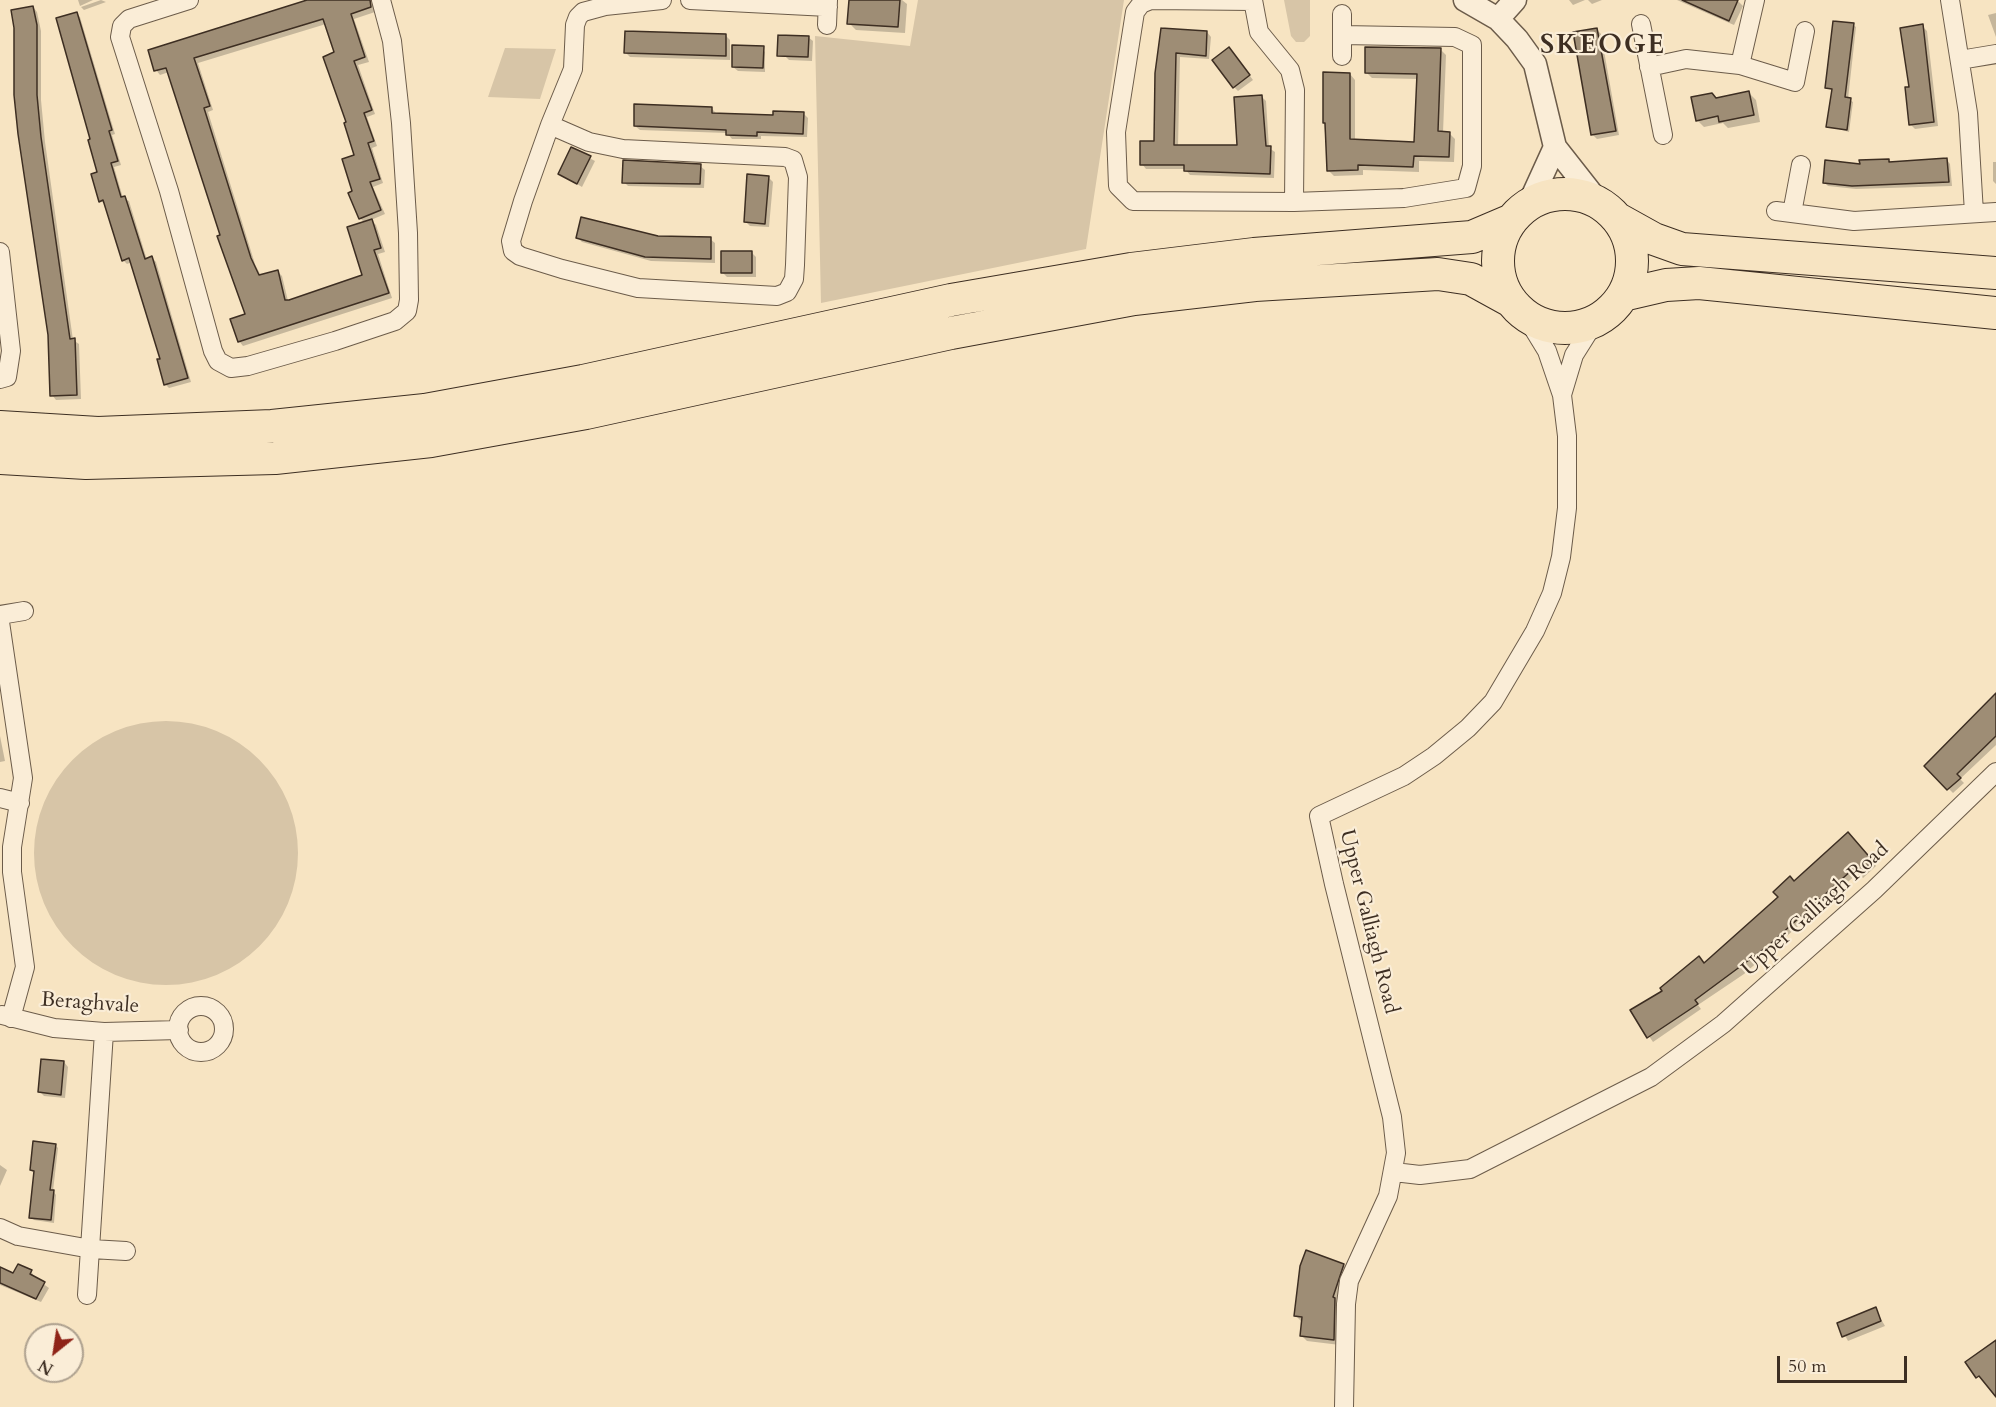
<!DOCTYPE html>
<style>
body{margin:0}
#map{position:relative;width:1996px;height:1407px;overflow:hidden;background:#f7e4c2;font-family:Cardo,serif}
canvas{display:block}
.north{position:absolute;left:24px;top:1323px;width:60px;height:60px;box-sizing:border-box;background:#faedd7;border:2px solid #aea18f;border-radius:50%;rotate:210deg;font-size:16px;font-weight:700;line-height:24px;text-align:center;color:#3d2e22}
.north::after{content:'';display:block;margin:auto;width:21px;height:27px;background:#8f2418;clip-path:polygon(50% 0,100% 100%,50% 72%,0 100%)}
.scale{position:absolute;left:1777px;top:1356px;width:130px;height:27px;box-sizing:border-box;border:3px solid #3d2e22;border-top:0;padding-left:8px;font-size:18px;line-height:21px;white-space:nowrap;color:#3d2e22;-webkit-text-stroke:4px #faedd7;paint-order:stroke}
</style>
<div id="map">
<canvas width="1996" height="1407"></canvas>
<div class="north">N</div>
<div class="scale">50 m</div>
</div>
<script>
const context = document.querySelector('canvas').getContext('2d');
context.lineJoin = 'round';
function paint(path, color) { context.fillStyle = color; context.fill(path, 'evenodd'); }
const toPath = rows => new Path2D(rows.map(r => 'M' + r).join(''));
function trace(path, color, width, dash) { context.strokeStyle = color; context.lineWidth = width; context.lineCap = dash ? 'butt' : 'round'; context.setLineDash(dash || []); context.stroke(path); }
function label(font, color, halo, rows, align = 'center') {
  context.font = font + ' Cardo,serif'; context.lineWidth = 4.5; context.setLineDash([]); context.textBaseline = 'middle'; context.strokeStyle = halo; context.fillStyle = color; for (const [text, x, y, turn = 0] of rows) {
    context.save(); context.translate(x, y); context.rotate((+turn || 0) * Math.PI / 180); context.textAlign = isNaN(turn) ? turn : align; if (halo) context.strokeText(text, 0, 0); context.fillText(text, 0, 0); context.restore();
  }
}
const green = toPath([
 [918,0,1124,0,1086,249,821,303,815,36,910,46],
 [1284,0,1310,0,1310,36,1304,42,1296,42,1291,36],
 [505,48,556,49,540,99,488,97],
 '34 853a132 132 0 1 1 264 0a132 132 0 1 1-264 0Z'
]);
const shadow = toPath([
 [78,0,93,0,80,6],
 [101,0,106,2,84,10,81,7],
 [308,0,371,0,375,12,354,19,369,62,358,65,375,114,367,117,377,146,372,148,383,183,373,187,385,214,371,220,376,225,385,252,378,254,392,298,243,346,239,341,246,315,221,236,169,72,160,75,156,70],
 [326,24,336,53,356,156,354,192,360,218,365,223,364,276,288,301,282,276,278,272,261,276,255,264,208,112,213,110,198,63],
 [850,0,902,0,907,4,905,33,856,30,849,23],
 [1569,0,1585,0,1573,5],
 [1588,0,1602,0,1592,4],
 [1677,0,1737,0,1743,6,1734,25],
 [33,7,37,12,41,31,41,100,45,142,73,340,79,344,81,399,56,400,52,395,50,335,15,95],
 [76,13,80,17,115,134,112,135,121,165,114,167,123,198,129,201,147,260,152,258,156,262,191,382,169,388,165,384,162,360,132,262,127,264,123,260,106,204,100,201,99,173,92,140],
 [1996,13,1996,37,1988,15],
 [1853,25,1856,27,1848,99,1853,102,1849,132,1828,126,1833,91,1827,87],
 [1922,26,1927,31,1938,126,1915,129,1911,125],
 [1162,29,1207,32,1211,37,1209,59,1180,57,1178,146,1238,147,1262,97,1266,101,1269,148,1275,152,1274,178,1190,175,1185,169,1146,169,1142,164,1156,142],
 [1597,30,1601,34,1619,135,1597,139,1592,134],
 [726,36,730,40,730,60,630,57,626,53],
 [808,37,813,41,812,61,789,60,785,56],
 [761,48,765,52,765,72,738,71,733,67],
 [1440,49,1446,55,1443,133,1449,133,1455,139,1454,162,1419,161,1419,172,1363,170,1363,175,1334,176,1328,170,1324,122,1350,74,1355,80,1355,141,1416,143,1418,79,1372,78,1366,72],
 [1233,53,1253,80,1238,91,1234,87],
 [1749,93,1756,100,1760,122,1728,128,1723,123,1704,127,1697,120,1716,99],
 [712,109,716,113,774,116,803,113,808,118,807,137,761,136,761,139,732,139,727,133,640,130,635,126],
 [572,149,595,161,582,187,560,174],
 [1888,160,1891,163,1947,160,1950,164,1952,186,1856,189,1828,186,1824,182,1861,166],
 [1993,162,1996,162,1996,184,1993,181],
 [700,166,705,170,704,188,628,186,624,182],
 [769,178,773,182,769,227,750,226,745,221],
 [577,237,710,239,715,243,715,263,651,261,582,242],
 [752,253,756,257,756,277,727,277,722,272],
 [1996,694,1996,745,1960,779,1964,783,1953,793,1926,766],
 [0,736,5,761,0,762],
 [1848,834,1876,866,1863,878,1858,873,1744,974,1698,1005,1701,1009,1653,1042,1632,1011,1705,965],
 [64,1062,68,1067,65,1098,44,1096,40,1092],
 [55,1145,58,1148,53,1191,56,1195,54,1223,34,1220,31,1217,34,1173,31,1170],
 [0,1165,7,1170,0,1186],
 [1307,1252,1344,1265,1350,1272,1340,1345,1307,1341,1301,1335,1303,1323,1296,1316],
 [19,1266,31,1271,35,1278,49,1288,41,1302,0,1285,0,1269,14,1275],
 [1875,1309,1885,1326,1848,1341,1839,1324]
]);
const building = toPath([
 [307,0,370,0,371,7,351,14,365,57,354,61,372,110,364,113,374,141,368,143,380,179,370,182,381,210,359,219,348,193,352,191,342,159,354,155,344,123,346,122,323,57,334,52,323,19,194,58,210,106,204,108,251,258,259,275,278,270,285,300,289,300,362,275,347,227,372,219,381,248,374,250,389,293,238,342,230,319,245,314,217,236,220,235,209,201,166,68,154,71,148,50,307,0],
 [849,0,900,0,898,27,847,24,849,0],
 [1682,0,1738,0,1729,21,1682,0],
 [33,6,37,25,37,95,41,137,70,339,75,338,77,395,50,396,48,335,18,134,14,95,14,28,11,10,33,6],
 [77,12,112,130,109,131,118,161,111,163,121,197,125,196,145,259,152,256,188,378,164,385,157,359,160,359,129,258,122,261,103,200,99,202,91,174,97,172,88,140,90,139,56,18,77,12],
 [1833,21,1854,23,1845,97,1851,98,1847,130,1826,127,1832,89,1825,88,1833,21],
 [1923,24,1934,122,1909,125,1905,87,1909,87,1900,28,1923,24],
 [1161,28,1207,31,1206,56,1176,53,1174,145,1237,145,1234,97,1262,95,1266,146,1271,146,1270,174,1184,171,1184,165,1140,165,1140,141,1154,141,1155,73,1161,28],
 [1597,28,1616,131,1591,135,1573,32,1597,28],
 [625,31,726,34,726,56,624,53,625,31],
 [778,35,809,36,808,57,777,56,778,35],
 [732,45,764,46,763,68,732,67,732,45],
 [1229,47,1250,75,1233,88,1212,60,1229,47],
 [1365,47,1441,48,1438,131,1450,132,1449,157,1414,156,1413,167,1358,165,1358,170,1327,171,1325,123,1323,123,1323,72,1350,73,1350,139,1414,142,1417,74,1365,73,1365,47],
 [1749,91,1754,115,1719,122,1718,116,1696,121,1691,97,1712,93,1716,98,1749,91],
 [634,104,712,107,712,113,773,115,773,111,804,112,803,134,757,132,757,136,726,135,726,130,634,126,634,104],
 [571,147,591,156,577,184,558,174,571,147],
 [1947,158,1949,182,1852,186,1823,183,1825,160,1860,164,1859,160,1889,159,1889,162,1947,158],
 [623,160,701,164,700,184,622,183,623,160],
 [747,174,769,176,765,224,744,222,747,174],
 [581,217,658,236,711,237,711,259,645,257,576,238,581,217],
 [721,251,752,251,752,273,721,273,721,251],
 [1996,693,1996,736,1957,774,1961,778,1947,790,1924,766,1996,693],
 [1848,832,1873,861,1858,874,1853,869,1768,946,1695,1000,1698,1004,1647,1038,1630,1010,1662,991,1660,988,1699,956,1704,963,1778,897,1773,892,1790,876,1794,881,1848,832],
 [41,1059,64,1061,61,1095,38,1092,41,1059],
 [33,1141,56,1144,50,1190,54,1190,51,1220,29,1218,34,1171,30,1170,33,1141],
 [1306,1250,1344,1264,1333,1297,1335,1298,1334,1340,1300,1336,1302,1317,1294,1316,1300,1266,1306,1250],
 [18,1264,32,1270,30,1274,45,1282,36,1299,0,1283,0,1267,13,1273,18,1264],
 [1876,1307,1881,1321,1842,1337,1837,1323,1876,1307],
 [1996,1340,1996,1397,1979,1376,1976,1378,1965,1362,1996,1340]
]);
const minor = toPath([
 [189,0,129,19,122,26,120,37,169,191,213,351,218,361,231,368,248,366,335,341,395,321,407,311,409,300,408,233,401,123,392,41,381,0],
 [690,0,828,7],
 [1253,0,1259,32,1290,70,1295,90,1294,202],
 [1950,0,1968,113,1974,213],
 [1253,1,1151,0,1141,4,1135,12,1116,132,1118,186,1133,201,1294,202,1404,198,1466,188,1472,166,1472,45,1455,37,1342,35],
 [1342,14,1342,56],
 [1641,24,1663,135],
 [827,25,828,0],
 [1960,60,1996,54],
 [1740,65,1755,0],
 [1649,67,1686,59,1740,65,1795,82,1805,31],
 [550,125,589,142,623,149,785,157,793,160,798,177,795,265,794,279,787,292,777,296,638,288,562,269,520,256,513,251,511,241,523,201,550,125,573,69,575,25,578,17,583,12,605,6,662,0],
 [1776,211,1854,221,1996,212],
 [1792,213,1801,165],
 [0,252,11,351,7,377,0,379],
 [1562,395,1574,355,1596,320],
 [0,615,24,611],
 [0,622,23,778,12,847,12,872,25,967,11,1018],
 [0,798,20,803],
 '178 1029a23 23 0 1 1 46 0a23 23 0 1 1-46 0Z',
 [2,1015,54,1028,104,1032,179,1030],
 [1394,1172,1420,1175,1470,1169,1651,1077,1723,1024,1874,890,1996,772],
 [0,1228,18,1236,91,1249,126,1251],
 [87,1295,104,1032],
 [1344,1407,1346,1304,1349,1281,1388,1196,1396,1153,1392,1117,1334,884,1319,816,1404,776,1434,756,1468,728,1493,702,1535,631,1552,593,1561,557,1567,508,1567,436,1562,395,1547,351,1525,315]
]);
const tertiary = toPath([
 [1465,0,1498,19,1517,39,1535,64,1555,147,1599,203],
 [1498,19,1515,0],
 [1529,204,1555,147]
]);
const trunk = toPath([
 '1498 261a67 67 0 1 1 134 0a67 67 0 1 1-134 0Z',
 [1618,219,1654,239,1682,249,1996,273],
 [1623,295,1666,285,1699,283,1996,313],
 [0,427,98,433,272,426,425,410,583,381,951,300,1131,269,1254,254,1472,237,1512,220],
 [0,458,86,463,275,458,431,441,586,413,951,333,1134,299,1255,285,1438,274,1471,279,1511,301]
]);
const streetNames = [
 ["Upper Galliagh Road",1816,910,-42],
 ["Upper Galliagh Road",1368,922,76],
 ["Beraghvale",90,1004,4]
];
const districtNames = [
 ["SKEOGE",1603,47]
];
paint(green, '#d7c5a7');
paint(shadow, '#0003');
paint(building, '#9e8d75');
trace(building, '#3d2e22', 1.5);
trace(minor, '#6c5c4a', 20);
trace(tertiary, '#6c5c4a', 25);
trace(trunk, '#3d2e22', 34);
trace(minor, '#faedd7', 18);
trace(tertiary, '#faedd7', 22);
trace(trunk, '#f7e4c2', 32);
label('21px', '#3d2e22', '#faedd7', streetNames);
context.letterSpacing = '1.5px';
label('bold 27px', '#3d2e22', '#faedd7', districtNames);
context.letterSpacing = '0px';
</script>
